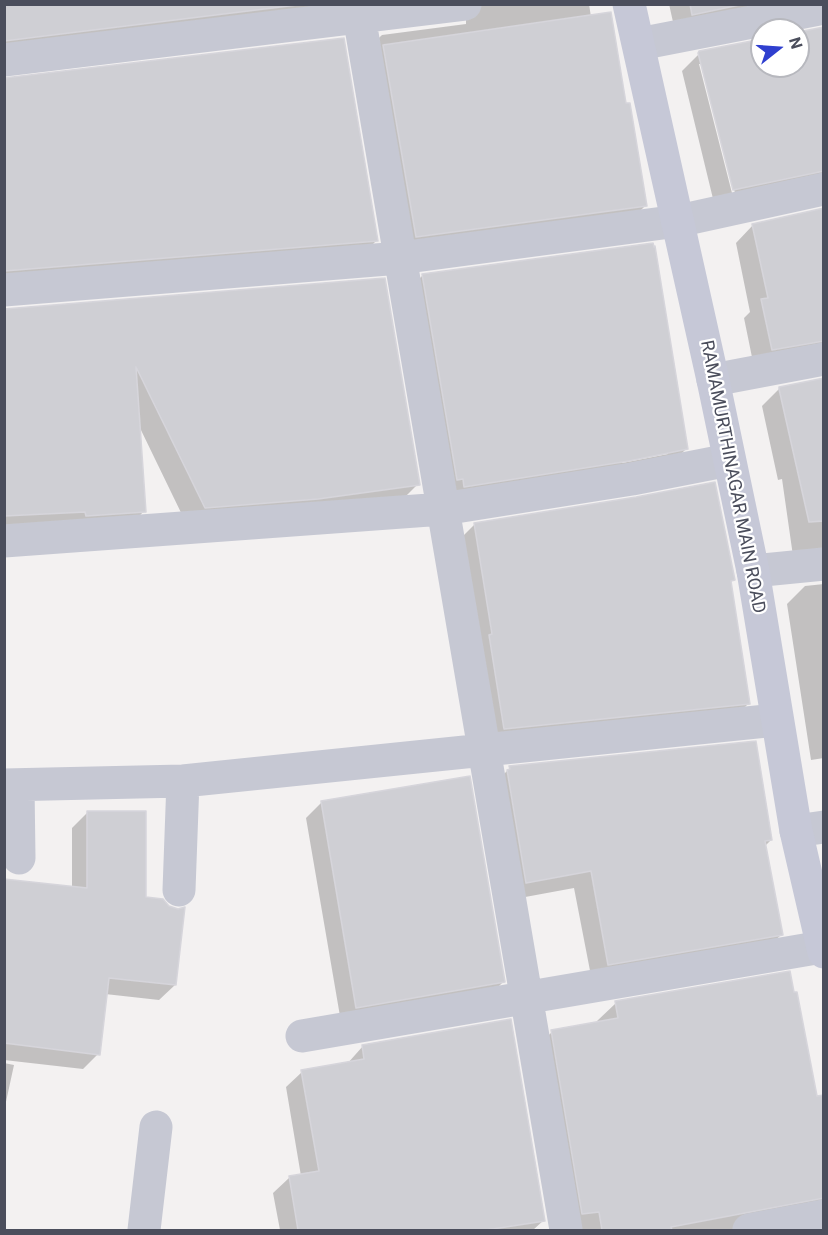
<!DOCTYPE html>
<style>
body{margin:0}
#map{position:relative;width:828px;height:1235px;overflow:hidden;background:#f3f1f1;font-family:Roboto,sans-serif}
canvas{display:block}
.frame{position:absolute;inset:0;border:6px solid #4b4e5c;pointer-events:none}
.north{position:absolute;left:750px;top:18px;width:60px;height:60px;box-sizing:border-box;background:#fff;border:2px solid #b7b8be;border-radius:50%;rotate:73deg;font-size:16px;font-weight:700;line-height:24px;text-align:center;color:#4b4e5c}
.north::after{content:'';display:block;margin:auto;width:21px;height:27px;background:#2f3fcf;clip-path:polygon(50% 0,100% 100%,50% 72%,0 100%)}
</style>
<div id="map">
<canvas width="828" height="1235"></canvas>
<div class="frame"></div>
<div class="north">N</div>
</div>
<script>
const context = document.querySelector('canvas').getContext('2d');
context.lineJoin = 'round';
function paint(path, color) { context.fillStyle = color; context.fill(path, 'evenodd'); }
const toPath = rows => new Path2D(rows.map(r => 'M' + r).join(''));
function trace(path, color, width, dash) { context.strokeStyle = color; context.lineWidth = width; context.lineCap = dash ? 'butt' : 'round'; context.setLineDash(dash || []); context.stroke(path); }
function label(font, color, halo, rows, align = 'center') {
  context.font = font + ' Roboto,sans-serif'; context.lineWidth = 4.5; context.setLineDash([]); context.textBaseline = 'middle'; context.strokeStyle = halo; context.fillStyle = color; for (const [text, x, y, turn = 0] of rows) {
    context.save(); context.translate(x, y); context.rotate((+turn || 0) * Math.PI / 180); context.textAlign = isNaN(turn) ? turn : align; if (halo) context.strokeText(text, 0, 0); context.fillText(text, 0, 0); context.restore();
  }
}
const shadow = toPath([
 [4,4,333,4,4,56],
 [454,4,589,4,591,17,624,105,645,206,627,224,398,254,364,52,382,35,466,24,466,20],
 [669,4,824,4,675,31],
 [824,29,824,200,715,207,682,71,700,53,762,41,762,66,798,66,798,34],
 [699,64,702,64,736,197,733,197],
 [4,80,377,240,359,258,4,287],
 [824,210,824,370,754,367,744,318,750,312,736,243,753,225],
 [423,275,687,448,668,467,446,505,404,294],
 [668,451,668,454,622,463,621,460],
 [4,310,418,484,400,502,187,525,139,426,144,511,127,529,4,532],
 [824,380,824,575,794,563,782,479,778,480,762,406,780,388],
 [474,525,734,579,730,583,749,703,731,721,487,746,457,542],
 [824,584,824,758,811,760,787,604,805,586],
 [510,768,771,840,765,846,782,934,764,951,592,981,574,888,509,900,490,788],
 [322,802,503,982,488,997,341,1022,306,818],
 [88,812,145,898,175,985,159,1000,105,994,98,1054,83,1069,4,1060,4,999,72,887,72,828],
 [616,1003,816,1098,824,1096,824,1212,729,1230,581,1230,533,1050,552,1032,598,1023,597,1021],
 [363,1046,544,1220,533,1230,280,1230,273,1193,289,1178,301,1176,286,1087,302,1072,347,1064],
 [4,1063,14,1065,4,1111]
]);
const building = toPath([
 [4,4,305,4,4,41,4,4],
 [690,4,744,4,692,15,690,4],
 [611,12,626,103,630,103,647,206,416,237,383,45,611,12],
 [824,27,824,171,733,190,698,53,699,51,762,39,762,66,798,66,798,32,824,27],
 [344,38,378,241,4,271,4,78,344,38],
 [824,208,824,341,772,350,761,299,768,298,752,224,824,208],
 [653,243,654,247,655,246,688,449,629,461,464,487,463,479,457,480,422,274,653,243],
 [385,278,420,485,318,499,205,508,136,367,146,512,86,516,85,512,4,516,4,309,385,278],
 [824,378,824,521,809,522,779,389,779,387,824,378],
 [715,482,735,580,731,581,750,704,504,729,489,635,492,634,474,523,636,497,715,482],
 [756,741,772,840,765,841,783,935,608,965,591,871,526,883,507,770,510,769,509,766,756,741],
 [470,776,505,982,356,1008,321,801,470,776],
 [87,811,146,811,146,897,163,899,169,906,178,909,185,907,176,985,109,978,100,1055,4,1043,4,879,87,888,87,811],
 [790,971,794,992,797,992,817,1096,824,1095,824,1198,671,1227,672,1230,602,1230,599,1212,582,1214,551,1030,618,1018,615,1001,790,971],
 [511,1019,545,1221,486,1230,298,1230,289,1176,319,1171,301,1070,364,1059,362,1045,511,1019]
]);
const minor = toPath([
 [357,4,566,1230],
 [639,44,824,8],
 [4,60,465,4],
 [4,290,400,258,678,221,824,189],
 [713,380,824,359],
 [4,541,443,509,632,479,729,460],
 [753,571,824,564],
 [4,785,183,781,776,720],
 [18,785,19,858],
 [796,831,824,827],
 [179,890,183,781],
 [302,1036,822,947],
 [144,1230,156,1127],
 [749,1230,824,1216]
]);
const secondary = toPath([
 [629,4,713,380,753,571,796,831,824,952]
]);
const streetNames = [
 ["RAMAMURTHINAGAR MAIN ROAD",732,477,79]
];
paint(shadow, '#0003');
paint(building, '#cfcfd4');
trace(building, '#d6d5db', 1.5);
trace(minor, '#c6c8d3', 33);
trace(secondary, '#c6c8d7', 33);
label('18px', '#4b4e5c', '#fff', streetNames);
</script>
